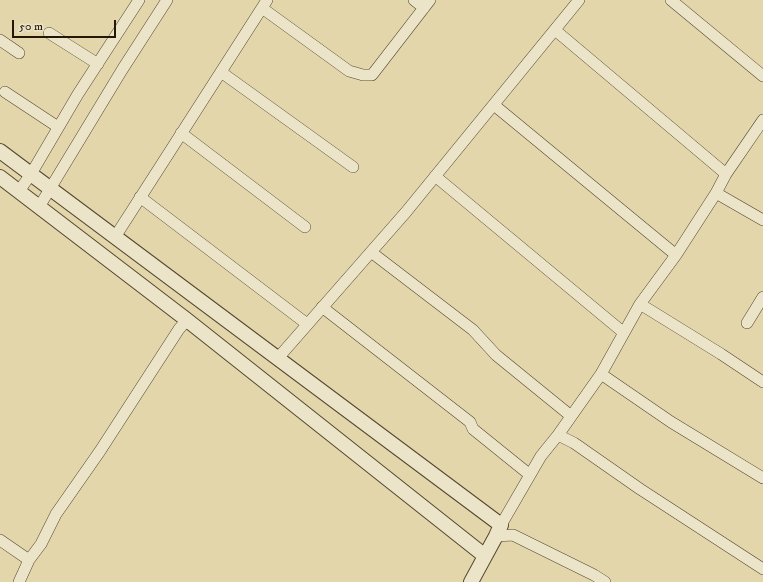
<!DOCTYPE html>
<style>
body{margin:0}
#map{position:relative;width:763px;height:582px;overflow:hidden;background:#e2d6aa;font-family:"IM FELL DW Pica",serif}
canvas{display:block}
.scale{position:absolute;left:12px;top:20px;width:104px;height:18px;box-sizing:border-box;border:2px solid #251706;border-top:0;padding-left:5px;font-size:12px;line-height:14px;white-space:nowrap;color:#251706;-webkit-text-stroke:3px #ece4c8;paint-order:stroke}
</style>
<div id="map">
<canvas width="763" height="582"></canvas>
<div class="scale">50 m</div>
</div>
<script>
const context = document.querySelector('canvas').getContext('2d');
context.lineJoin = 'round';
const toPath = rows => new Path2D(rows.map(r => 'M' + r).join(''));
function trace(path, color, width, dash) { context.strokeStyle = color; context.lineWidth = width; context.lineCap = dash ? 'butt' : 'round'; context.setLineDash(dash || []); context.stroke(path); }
const minor = toPath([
 [414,0,424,8],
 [671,0,763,76],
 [262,8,349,71,363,75,372,75,430,0],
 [555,30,726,174],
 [49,33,98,64],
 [0,40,19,53],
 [221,72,353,167],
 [5,92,58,127],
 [494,105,676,255],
 [181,133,305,227],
 [435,176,624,333],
 [19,191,31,174,78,94,139,0],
 [716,193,763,220],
 [140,197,307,324],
 [39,207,122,70,167,0],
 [115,237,267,0],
 [371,252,473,330,496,355,571,416],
 [640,304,721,354,763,382],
 [322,307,470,422,473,429,530,475],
 [747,323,763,297],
 [278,358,406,212,579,0],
 [601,374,671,422,763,478],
 [558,435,574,443,640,489,763,569],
 [501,525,541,456,558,435,601,374,640,304,676,255,716,193,726,174,763,120],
 [496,536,513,535,594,575,605,582],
 [0,540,29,560],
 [19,582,29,560,41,544,56,514,100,451,179,329,187,320]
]);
const tertiary = toPath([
 [0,151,501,525,496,536,471,582],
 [0,177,187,320,485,556]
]);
trace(minor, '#54472f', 12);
trace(tertiary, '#54472f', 16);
trace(minor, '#ece4c8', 11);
trace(tertiary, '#ece4c8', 14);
</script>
